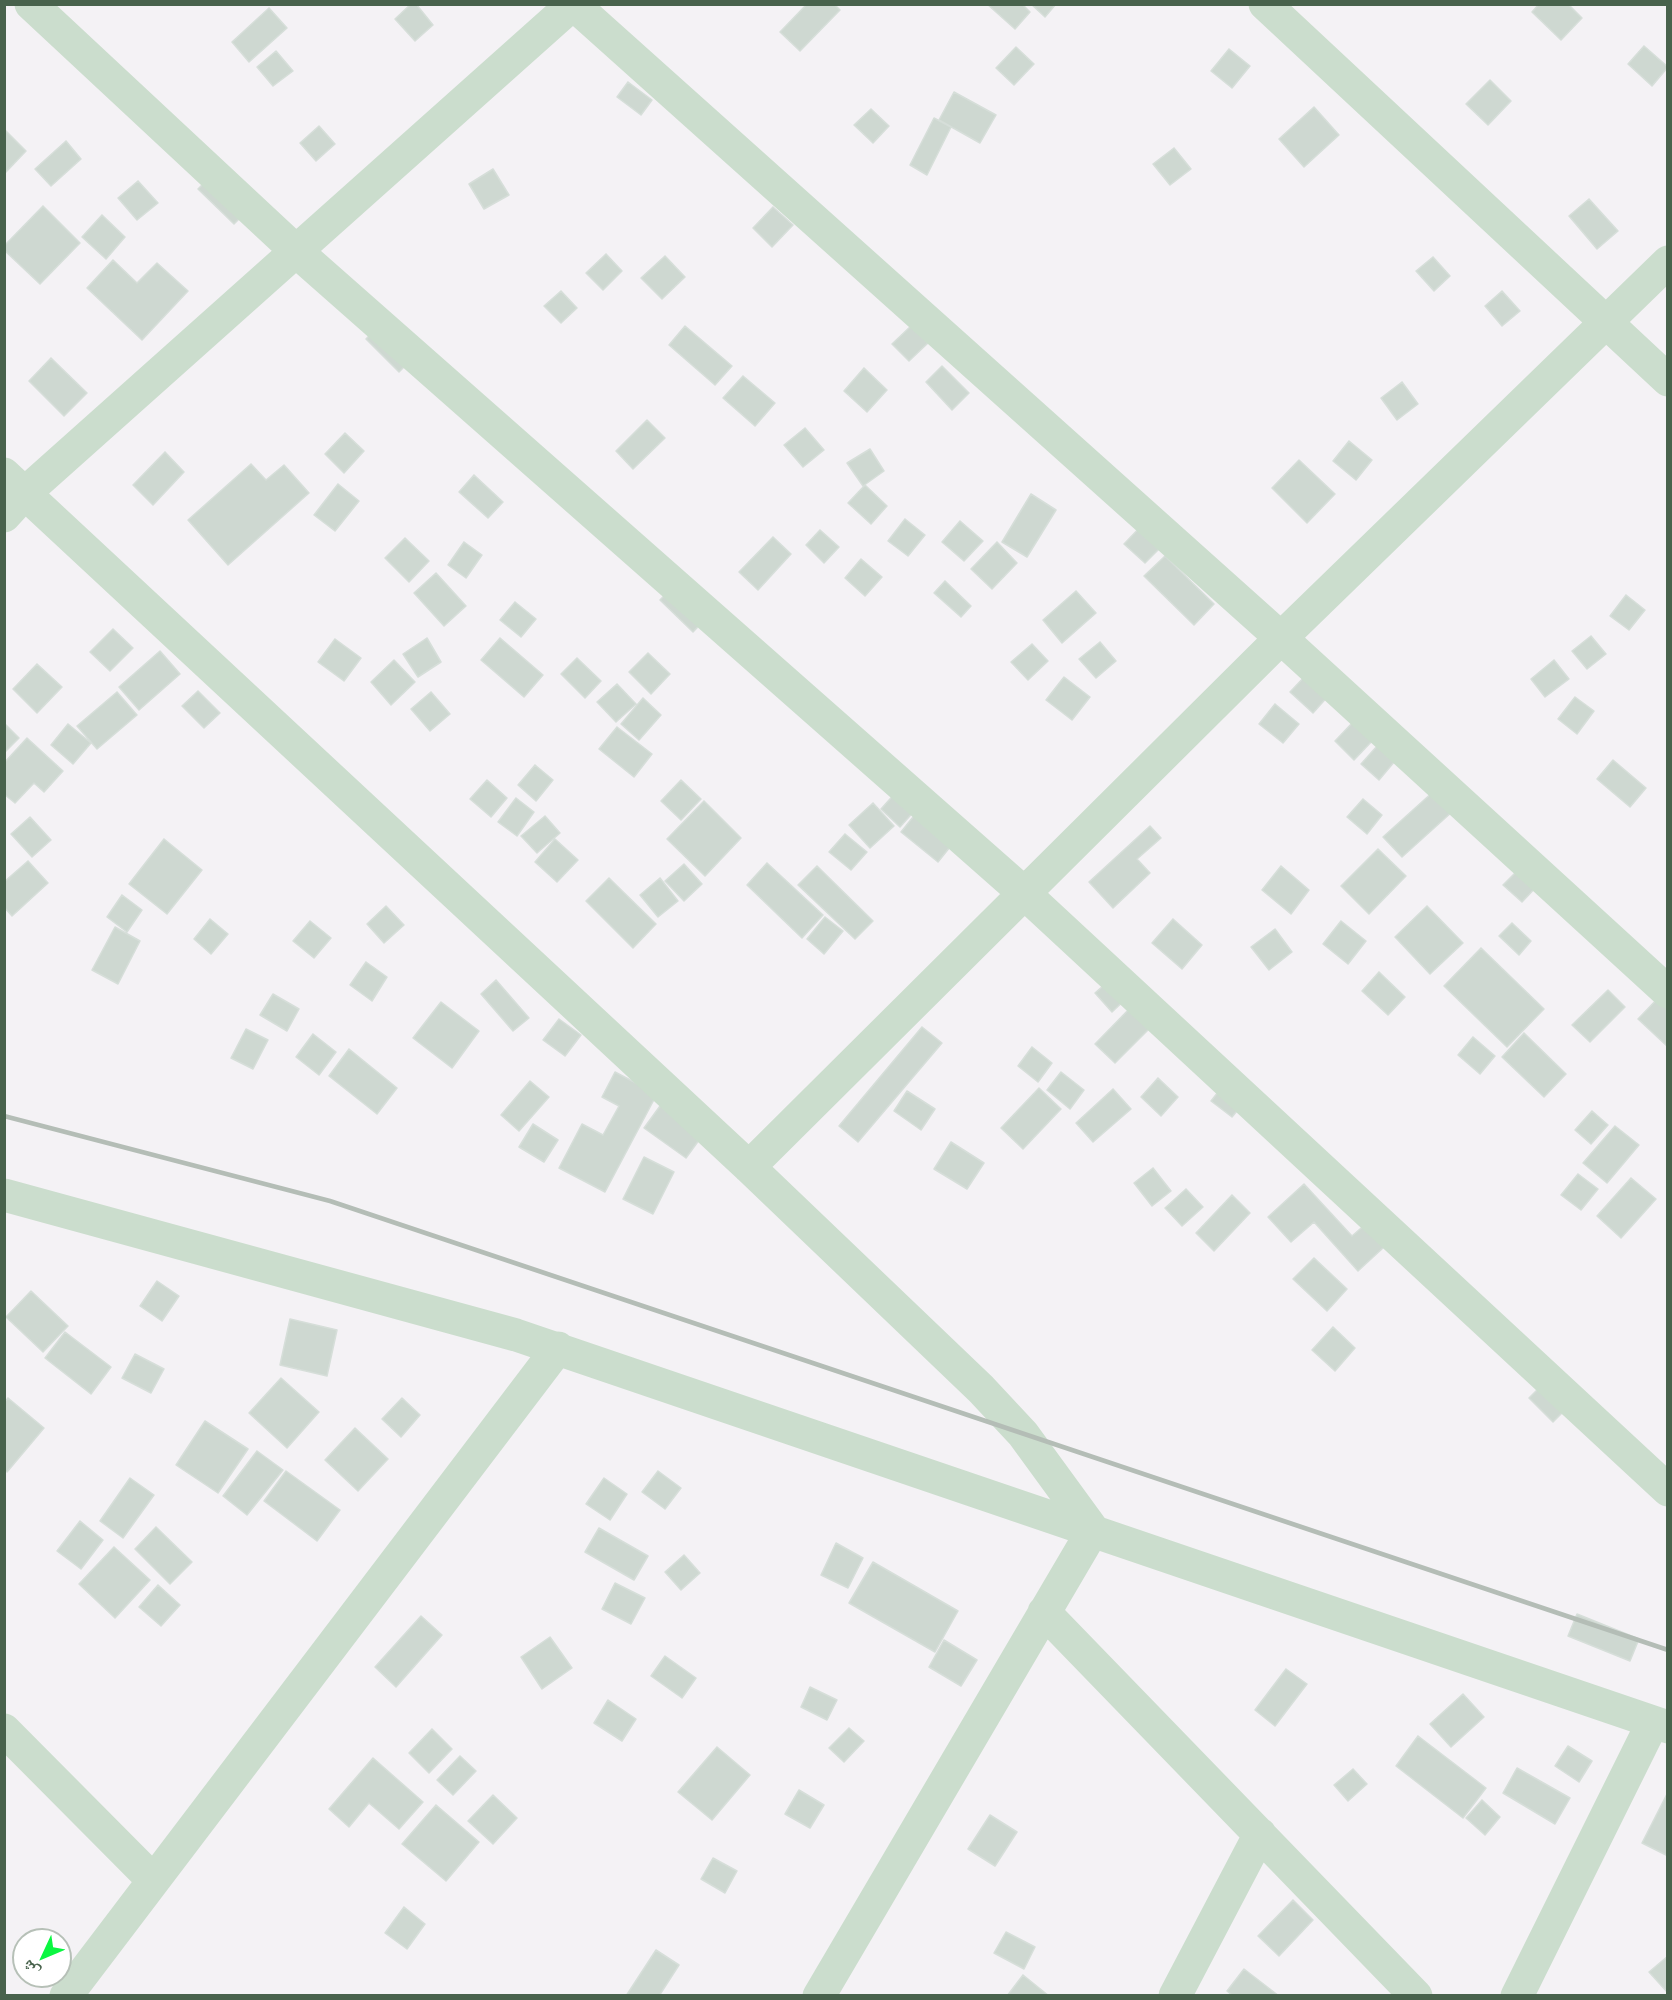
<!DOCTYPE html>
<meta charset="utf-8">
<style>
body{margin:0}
#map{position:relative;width:1672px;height:2000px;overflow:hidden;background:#f4f2f5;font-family:"Exo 2","Noto Naskh Arabic",sans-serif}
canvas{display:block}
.frame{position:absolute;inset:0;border:6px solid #48624c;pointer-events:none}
.north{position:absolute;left:12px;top:1928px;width:60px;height:60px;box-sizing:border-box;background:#fff;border:2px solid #b6c0b7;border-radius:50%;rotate:226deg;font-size:16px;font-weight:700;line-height:24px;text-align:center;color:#48624c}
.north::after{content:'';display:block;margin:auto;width:21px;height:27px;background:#0bf641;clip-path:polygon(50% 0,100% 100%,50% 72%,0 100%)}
</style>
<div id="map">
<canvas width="1672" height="2000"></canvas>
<div class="frame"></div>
<div class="north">ش</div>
</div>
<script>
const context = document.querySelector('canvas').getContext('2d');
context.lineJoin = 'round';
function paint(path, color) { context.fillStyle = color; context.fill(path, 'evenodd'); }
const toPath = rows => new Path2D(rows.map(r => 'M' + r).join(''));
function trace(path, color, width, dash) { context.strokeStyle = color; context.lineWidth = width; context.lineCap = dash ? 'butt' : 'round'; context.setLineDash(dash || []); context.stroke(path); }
const building = toPath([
 [411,4,416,4,433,25,415,41,395,19,411,4],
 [807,4,834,4,840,10,800,51,780,32,807,4],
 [987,4,1022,4,1030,12,1015,29,987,4],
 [1031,4,1056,4,1045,17,1031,4],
 [1539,4,1568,4,1582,18,1561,40,1532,12,1539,4],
 [269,8,287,28,249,62,232,42,269,8],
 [1644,46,1668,67,1652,86,1628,64,1644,46],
 [1016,47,1034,64,1014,85,996,68,1016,47],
 [1229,49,1250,66,1232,88,1211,71,1229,49],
 [276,51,293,71,273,86,257,67,276,51],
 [1490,80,1511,101,1488,125,1466,104,1490,80],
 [628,82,652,100,641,115,617,97,628,82],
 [954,92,996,115,980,143,939,120,954,92],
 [1314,107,1339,135,1304,167,1279,139,1314,107],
 [871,109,889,126,873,143,854,125,871,109],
 [934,118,951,127,927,175,910,165,934,118],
 [319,126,335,144,316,161,300,143,319,126],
 [4,129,26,151,6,172,4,170,4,129],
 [66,141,81,159,51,186,35,169,66,141],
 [1174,148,1191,169,1170,185,1153,164,1174,148],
 [219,168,255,203,234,224,198,189,219,168],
 [493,169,509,195,484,209,469,184,493,169],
 [138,181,158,203,137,220,118,198,138,181],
 [1589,199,1618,231,1597,249,1569,216,1589,199],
 [43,206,80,243,40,284,4,250,4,246,43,206],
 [773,207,793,225,772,247,753,228,773,207],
 [102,215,125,237,106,259,82,237,102,215],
 [606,254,622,271,603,290,586,273,606,254],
 [665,256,685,277,662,299,641,278,665,256],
 [1433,257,1450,276,1434,291,1416,271,1433,257],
 [113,260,137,283,157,263,188,291,142,340,87,288,113,260],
 [561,291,577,308,561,323,544,306,561,291],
 [1502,291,1520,311,1502,326,1485,306,1502,291],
 [387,317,421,350,399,372,366,339,387,317],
 [912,325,928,343,909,361,892,344,912,325],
 [685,326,732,366,715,385,669,345,685,326],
 [51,358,87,393,64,416,29,381,51,358],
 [942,366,969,393,952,410,926,382,942,366],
 [864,368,887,390,867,412,844,391,864,368],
 [743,376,775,403,755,426,723,398,743,376],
 [1402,382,1418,404,1397,420,1381,398,1402,382],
 [647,420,665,438,633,469,616,451,647,420],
 [805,428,824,450,803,467,784,445,805,428],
 [345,433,364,451,344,473,325,454,345,433],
 [1349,441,1372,460,1356,480,1333,461,1349,441],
 [870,449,884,471,863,486,847,463,870,449],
 [165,452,184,472,153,505,133,485,165,452],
 [1299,460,1335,494,1307,523,1272,488,1299,460],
 [251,464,266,480,284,465,309,493,228,565,188,520,251,464],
 [474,475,503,502,488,518,459,492,474,475],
 [338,484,359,501,335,531,314,515,338,484],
 [865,485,887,506,871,524,848,503,865,485],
 [1031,494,1056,510,1027,557,1002,542,1031,494],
 [905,519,925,535,908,556,888,541,905,519],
 [960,521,983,541,964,561,942,542,960,521],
 [1145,522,1166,542,1145,563,1124,544,1145,522],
 [820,530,839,547,824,563,806,545,820,530],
 [773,537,791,554,758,590,739,572,773,537],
 [405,538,429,561,409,582,385,558,405,538],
 [464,542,482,555,466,578,448,565,464,542],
 [997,542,1017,563,992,589,971,569,997,542],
 [1165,556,1214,604,1194,625,1144,576,1165,556],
 [861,559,882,577,865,596,845,578,861,559],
 [436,573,466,606,444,626,414,593,436,573],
 [681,578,714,610,693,632,660,600,681,578],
 [945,581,971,606,961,617,934,593,945,581],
 [1076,591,1096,613,1062,643,1043,620,1076,591],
 [1626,595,1645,610,1629,630,1610,616,1626,595],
 [515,602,536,619,521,637,500,620,515,602],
 [113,629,133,648,110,671,90,652,113,629],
 [1591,636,1606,654,1587,669,1572,651,1591,636],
 [427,638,441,662,418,677,403,654,427,638],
 [500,638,543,675,524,697,481,660,500,638],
 [335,639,361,658,344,681,318,662,335,639],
 [1100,642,1116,661,1096,678,1079,659,1100,642],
 [1032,644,1048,661,1028,680,1011,662,1032,644],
 [160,651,180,674,139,710,119,687,160,651],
 [648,653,670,674,651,694,629,672,648,653],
 [577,658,601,681,585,698,561,674,577,658],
 [394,660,415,682,391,705,371,682,394,660],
 [1554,660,1569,679,1545,697,1531,679,1554,660],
 [37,664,62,687,37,713,13,689,37,664],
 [1308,673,1330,694,1313,713,1290,692,1308,673],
 [1064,677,1090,697,1072,720,1046,700,1064,677],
 [617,684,636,704,616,722,597,702,617,684],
 [198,691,220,713,204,728,182,706,198,691],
 [117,692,137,715,97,749,77,726,117,692],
 [431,692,450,714,430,731,411,709,431,692],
 [1575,697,1594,711,1577,734,1558,719,1575,697],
 [643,698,661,715,639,740,621,724,643,698],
 [1275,704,1299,724,1283,743,1259,724,1275,704],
 [1355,720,1374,739,1354,760,1335,741,1355,720],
 [4,723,19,738,4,753,4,723],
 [68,724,91,743,73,764,51,745,68,724],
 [617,727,652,754,634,777,599,749,617,727],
 [27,738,63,771,44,792,34,783,15,803,4,794,4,763,27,738],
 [1378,745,1395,761,1379,780,1361,764,1378,745],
 [1613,760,1646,788,1630,807,1597,779,1613,760],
 [535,765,553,780,536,801,518,785,535,765],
 [487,780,507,798,491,817,470,799,487,780],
 [681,780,701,799,681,820,661,801,681,780],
 [898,790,917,808,900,827,881,809,898,790],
 [1434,791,1453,811,1402,857,1383,837,1434,791],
 [516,798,534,812,517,836,498,822,516,798],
 [1363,799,1382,815,1367,834,1347,817,1363,799],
 [704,801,741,838,705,876,667,839,704,801],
 [873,803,894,826,870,848,849,825,873,803],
 [921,807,958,837,938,862,901,832,921,807],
 [545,816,560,833,537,853,521,836,545,816],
 [30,817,51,840,32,857,11,834,30,817],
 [1150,826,1161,838,1137,859,1150,873,1113,908,1089,882,1150,826],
 [845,834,867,852,851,870,829,852,845,834],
 [164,839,202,870,167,914,129,884,164,839],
 [555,839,578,860,557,882,535,862,555,839],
 [1378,849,1406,876,1369,914,1341,886,1378,849],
 [28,861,48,883,12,916,4,907,4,882,28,861],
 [767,863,823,915,802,938,747,885,767,863],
 [684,864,702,884,684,901,665,881,684,864],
 [817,866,873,921,855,939,798,885,817,866],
 [1281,866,1309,890,1291,914,1262,890,1281,866],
 [1522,866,1540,883,1522,902,1503,885,1522,866],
 [609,878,656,924,633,948,586,901,609,878],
 [660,878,678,901,658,917,640,895,660,878],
 [122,895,142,910,127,932,107,917,122,895],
 [386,906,404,925,384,943,367,924,386,906],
 [1427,906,1463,943,1430,974,1395,937,1427,906],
 [825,917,843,931,824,954,807,939,825,917],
 [210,919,228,934,211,954,194,939,210,919],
 [1173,919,1202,945,1182,969,1152,943,1173,919],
 [310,921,331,938,314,958,293,941,310,921],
 [1341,921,1366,941,1348,964,1323,944,1341,921],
 [1512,923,1531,941,1519,955,1499,936,1512,923],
 [115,927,140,941,118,984,92,970,115,927],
 [1275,929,1292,952,1269,970,1251,947,1275,929],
 [1481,948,1544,1009,1507,1047,1444,986,1481,948],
 [366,962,387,977,372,1001,350,985,366,962],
 [1379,972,1405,997,1388,1015,1362,991,1379,972],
 [1112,978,1129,996,1112,1012,1095,993,1112,978],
 [496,980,529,1018,513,1031,481,994,496,980],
 [1608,990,1625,1007,1590,1042,1572,1025,1608,990],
 [273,994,299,1009,287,1031,260,1015,273,994],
 [1660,996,1668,1003,1668,1047,1638,1019,1660,996],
 [441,1002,479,1031,452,1068,413,1038,441,1002],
 [1134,1004,1154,1024,1115,1063,1095,1044,1134,1004],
 [559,1019,581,1035,565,1056,543,1040,559,1019],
 [922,1027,942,1043,858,1142,839,1126,922,1027],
 [246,1029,268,1040,253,1069,231,1058,246,1029],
 [1524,1033,1566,1074,1544,1097,1502,1057,1524,1033],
 [313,1034,336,1052,319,1075,296,1057,313,1034],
 [1473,1037,1495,1056,1480,1074,1458,1055,1473,1037],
 [1032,1047,1052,1063,1038,1082,1018,1066,1032,1047],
 [349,1049,397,1088,377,1114,329,1076,349,1049],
 [615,1072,657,1094,605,1192,559,1168,582,1124,603,1135,619,1106,602,1097,615,1072],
 [1061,1072,1084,1090,1070,1109,1047,1090,1061,1072],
 [1230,1077,1251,1094,1232,1117,1211,1101,1230,1077],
 [1158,1078,1178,1097,1161,1116,1141,1097,1158,1078],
 [530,1081,549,1097,519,1131,501,1115,530,1081],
 [1039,1088,1061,1109,1023,1149,1001,1128,1039,1088],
 [1113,1089,1131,1109,1093,1142,1076,1123,1113,1089],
 [907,1091,935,1109,921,1130,894,1111,907,1091],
 [660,1106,702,1136,686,1158,644,1128,660,1106],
 [1592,1111,1608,1125,1591,1144,1575,1130,1592,1111],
 [533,1124,558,1140,544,1162,519,1147,533,1124],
 [1615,1126,1639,1145,1607,1183,1583,1163,1615,1126],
 [951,1142,984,1163,967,1189,934,1169,951,1142],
 [644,1157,674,1172,653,1214,623,1199,644,1157],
 [1153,1168,1171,1191,1152,1206,1134,1183,1153,1168],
 [1578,1174,1598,1189,1581,1210,1561,1195,1578,1174],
 [1631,1178,1656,1199,1621,1238,1597,1216,1631,1178],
 [1304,1184,1352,1236,1376,1215,1396,1236,1358,1271,1314,1222,1291,1242,1268,1217,1304,1184],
 [1186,1189,1203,1207,1182,1226,1165,1208,1186,1189],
 [1232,1195,1250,1213,1214,1251,1196,1233,1232,1195],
 [1314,1258,1347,1289,1327,1311,1293,1279,1314,1258],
 [157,1281,179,1296,162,1321,140,1306,157,1281],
 [31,1291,68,1326,43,1352,6,1317,31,1291],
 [290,1319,337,1330,327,1376,280,1365,290,1319],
 [1333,1327,1355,1348,1335,1371,1312,1350,1333,1327],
 [65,1332,111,1367,91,1394,45,1358,65,1332],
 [135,1354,164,1369,151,1393,122,1378,135,1354],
 [281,1378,319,1412,287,1448,249,1413,281,1378],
 [1548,1379,1572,1403,1553,1422,1529,1398,1548,1379],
 [8,1398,44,1428,7,1472,4,1470,4,1403,8,1398],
 [402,1398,420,1415,401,1437,382,1419,402,1398],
 [205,1421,248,1449,218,1493,176,1465,205,1421],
 [355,1428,388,1459,358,1491,325,1460,355,1428],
 [257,1451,283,1470,247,1515,223,1496,257,1451],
 [286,1471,340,1510,317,1541,264,1501,286,1471],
 [658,1471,681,1488,665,1509,642,1492,658,1471],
 [130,1478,154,1495,123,1538,100,1521,130,1478],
 [604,1478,627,1494,610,1520,586,1504,604,1478],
 [80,1521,103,1540,81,1569,57,1551,80,1521],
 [156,1527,192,1562,170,1584,135,1549,156,1527],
 [599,1528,648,1556,634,1580,585,1552,599,1528],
 [836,1543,863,1558,848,1588,821,1575,836,1543],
 [114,1547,150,1580,115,1618,79,1584,114,1547],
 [684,1555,700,1573,681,1590,665,1572,684,1555],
 [873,1562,958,1611,935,1652,849,1603,873,1562],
 [615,1583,645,1598,631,1624,602,1609,615,1583],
 [158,1585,180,1605,161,1626,139,1607,158,1585],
 [1577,1614,1639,1639,1630,1661,1568,1636,1577,1614],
 [421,1616,442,1635,396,1687,375,1667,421,1616],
 [550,1637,572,1668,542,1689,521,1657,550,1637],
 [944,1640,977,1660,961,1686,929,1667,944,1640],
 [665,1656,696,1678,682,1698,651,1676,665,1656],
 [1286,1669,1307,1684,1275,1726,1255,1710,1286,1669],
 [810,1687,837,1700,827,1720,801,1707,810,1687],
 [1463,1694,1484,1717,1451,1747,1430,1724,1463,1694],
 [608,1700,636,1719,622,1741,594,1723,608,1700],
 [849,1728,864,1741,844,1762,829,1748,849,1728],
 [432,1729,452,1749,429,1773,409,1753,432,1729],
 [1418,1736,1486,1788,1463,1818,1396,1766,1418,1736],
 [1568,1746,1592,1761,1579,1782,1555,1766,1568,1746],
 [717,1747,750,1775,712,1820,678,1792,717,1747],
 [460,1756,476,1771,453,1795,437,1780,460,1756],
 [373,1758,423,1802,399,1829,369,1803,349,1827,329,1809,373,1758],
 [1517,1768,1570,1798,1555,1824,1503,1793,1517,1768],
 [1353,1769,1367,1784,1348,1801,1334,1785,1353,1769],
 [799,1790,824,1805,810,1828,785,1814,799,1790],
 [1668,1792,1668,1856,1642,1843,1668,1792],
 [493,1795,517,1818,493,1844,468,1821,493,1795],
 [1482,1800,1500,1817,1485,1835,1466,1818,1482,1800],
 [436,1805,479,1842,446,1881,402,1844,436,1805],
 [990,1815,1017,1832,995,1866,968,1849,990,1815],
 [713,1858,737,1871,725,1893,701,1879,713,1858],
 [1293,1900,1313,1920,1279,1956,1258,1936,1293,1900],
 [404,1907,425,1924,407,1949,385,1933,404,1907],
 [1006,1932,1035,1947,1024,1969,994,1953,1006,1932],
 [656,1950,679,1965,659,1996,626,1996,656,1950],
 [1668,1956,1668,1993,1649,1972,1668,1956],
 [1244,1969,1279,1996,1233,1996,1227,1991,1244,1969],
 [1023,1975,1049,1996,1007,1996,1023,1975]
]);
const minor = toPath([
 [31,4,296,251,1024,893,1668,1490],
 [573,4,1281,638,1668,992],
 [1265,4,1668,380],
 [4,474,749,1167,981,1389,1023,1434,1093,1530,819,1996],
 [4,516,25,493,573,4],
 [749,1167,1281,638,1668,262],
 [4,1195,516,1335,1668,1727],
 [1044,1612,1416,1996],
 [4,1730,153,1880],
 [66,1996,558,1348],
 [1175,1996,1260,1834],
 [1517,1996,1653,1722]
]);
const rail = toPath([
 [4,1116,330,1201,1668,1650]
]);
paint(building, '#ced8d1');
trace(building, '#d6ded9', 1.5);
trace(minor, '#cbddcd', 33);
trace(rail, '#b4bdb6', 4.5);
</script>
